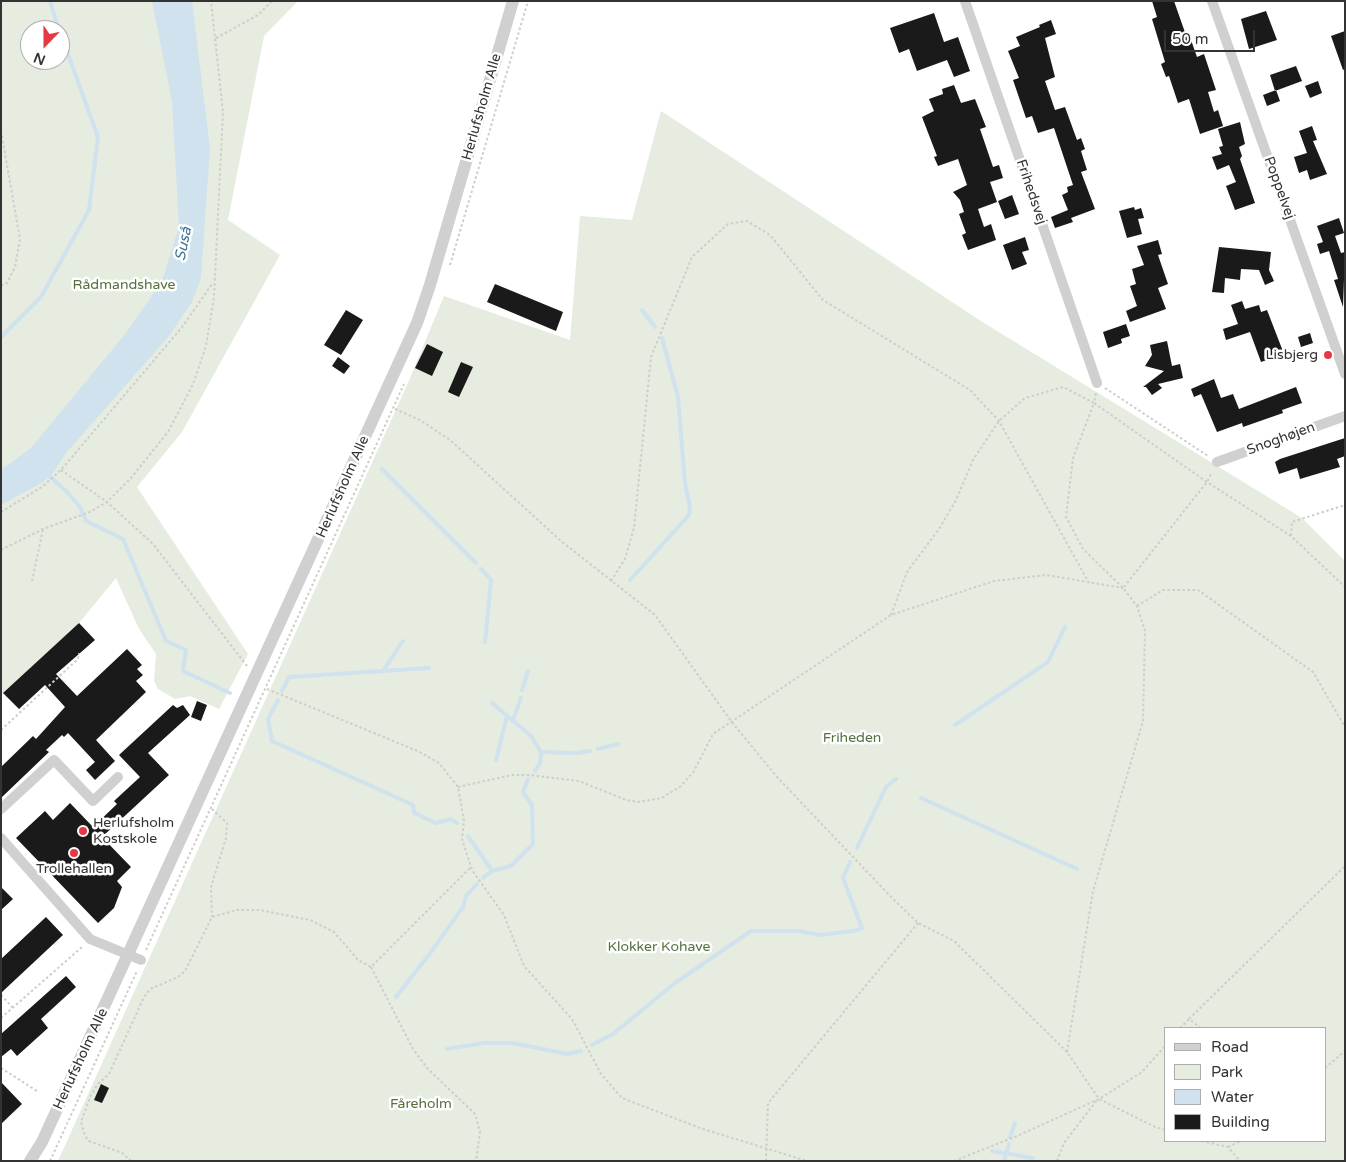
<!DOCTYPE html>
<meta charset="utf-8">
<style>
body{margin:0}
#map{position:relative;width:1346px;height:1162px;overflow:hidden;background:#fff;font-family:"Varela Round",sans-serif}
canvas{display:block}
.frame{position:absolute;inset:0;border:2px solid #333;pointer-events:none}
.legend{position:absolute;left:1164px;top:1027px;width:162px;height:115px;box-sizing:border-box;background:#fff;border:1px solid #adadad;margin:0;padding:6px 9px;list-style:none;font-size:15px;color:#333}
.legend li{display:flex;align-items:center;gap:10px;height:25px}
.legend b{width:25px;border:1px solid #adadad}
.north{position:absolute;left:20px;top:20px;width:50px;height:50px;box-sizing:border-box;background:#fff;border:1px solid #adadad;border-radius:50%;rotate:202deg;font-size:14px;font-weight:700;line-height:20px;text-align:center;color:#333}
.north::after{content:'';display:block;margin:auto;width:18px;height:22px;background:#e63946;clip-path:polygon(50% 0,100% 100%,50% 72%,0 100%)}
.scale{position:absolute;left:1164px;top:30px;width:91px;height:22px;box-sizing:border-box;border:2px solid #333;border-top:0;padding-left:6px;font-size:15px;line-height:18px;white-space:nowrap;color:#333;-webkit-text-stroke:4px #fff;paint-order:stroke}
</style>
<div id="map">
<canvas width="1346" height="1162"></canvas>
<div class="frame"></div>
<ul class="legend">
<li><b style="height:6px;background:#d0d0d0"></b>Road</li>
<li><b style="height:14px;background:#e6ecdf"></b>Park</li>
<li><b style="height:14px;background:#cfe2ee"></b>Water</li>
<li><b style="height:14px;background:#1a1a1a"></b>Building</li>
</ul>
<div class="north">N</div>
<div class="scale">50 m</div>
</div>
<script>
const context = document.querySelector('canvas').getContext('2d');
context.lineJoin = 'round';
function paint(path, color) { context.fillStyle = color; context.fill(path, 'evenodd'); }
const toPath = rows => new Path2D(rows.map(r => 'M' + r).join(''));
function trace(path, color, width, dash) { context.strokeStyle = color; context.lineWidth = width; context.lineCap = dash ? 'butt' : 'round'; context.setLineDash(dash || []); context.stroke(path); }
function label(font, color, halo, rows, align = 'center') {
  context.font = font + ' "Varela Round",sans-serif'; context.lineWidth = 5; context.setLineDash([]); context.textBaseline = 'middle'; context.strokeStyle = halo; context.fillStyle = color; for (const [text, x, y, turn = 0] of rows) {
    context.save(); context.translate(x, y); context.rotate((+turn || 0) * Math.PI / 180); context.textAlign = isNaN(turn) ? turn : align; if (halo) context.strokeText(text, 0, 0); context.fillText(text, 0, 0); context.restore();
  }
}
const green = toPath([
 [1,1,298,1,264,36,228,220,280,255,182,432,137,487,248,654,219,709,190,696,175,699,158,689,154,681,156,654,139,629,116,578,79,623,1,695],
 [30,30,60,30,60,60,30,60],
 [661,111,984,323,1302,518,1345,561,1345,1161,58,1161,407,385,444,296,570,340,580,216,632,220],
 [1165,1028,1325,1028,1325,1141,1165,1141]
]);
const water = toPath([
 [152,1,192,1,210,148,201,278,192,302,169,336,66,453,52,474,43,482,1,505,1,470,31,448,126,333,162,281,179,227,172,102]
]);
const stream = toPath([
 [50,1,59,30],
 [642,310,655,327],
 [1,337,41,297,89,210,98,137,60,32],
 [382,469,476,563],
 [47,474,66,491,80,507,86,521,123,539,166,641,186,650,183,671,230,693],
 [481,569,491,580,485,642],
 [630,580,689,515,690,508,685,483,678,397,662,338],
 [383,671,403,641],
 [522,690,528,671],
 [282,691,289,677,429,668],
 [278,700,268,719,272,741,413,805,414,813,436,823,451,819,457,823],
 [492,703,531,736,541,752,540,763,535,771],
 [513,720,521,698],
 [955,725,1048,662,1065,627],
 [598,749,618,744],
 [541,752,576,753,590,751],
 [496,760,507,716],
 [921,798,1077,869],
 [468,836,492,871,511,866,533,844,532,805,523,792,528,779],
 [857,848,886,787,896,779],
 [483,878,492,871],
 [396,997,431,952,463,907,466,896,477,884],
 [592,1045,613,1034,675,983,751,931,800,931,819,935,854,931,862,928,843,878,850,862],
 [447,1049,484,1043,512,1043,568,1054,581,1051],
 [1010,1137,1015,1123],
 [992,1151,1033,1158],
 [1004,1161,1009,1144]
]);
const building = toPath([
 [1152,1,1174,1,1188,41,1191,40,1197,57,1204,54,1216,90,1208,92,1214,112,1218,110,1223,126,1200,134,1189,99,1178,103,1169,76,1166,77,1161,64,1165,62,1152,19,1157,17],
 [1266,11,1277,40,1249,49,1241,19],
 [934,13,944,42,958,37,970,71,954,77,947,60,917,71,909,49,899,53,890,28],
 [1051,20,1056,34,1045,38,1055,77,1045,81,1055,110,1065,107,1077,140,1081,138,1085,149,1081,151,1087,170,1081,172,1095,209,1071,218,1073,222,1055,228,1051,217,1068,210,1062,195,1068,192,1067,187,1073,185,1054,128,1038,133,1032,116,1026,118,1013,80,1019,78,1008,51,1020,46,1016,37,1040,27,1039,25],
 [1345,31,1345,69,1343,70,1331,36],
 [1296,66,1302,81,1275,91,1270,75],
 [1318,81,1322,93,1310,98,1305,86],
 [954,85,961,103,975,99,986,127,980,129,993,167,999,165,1003,178,990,182,997,202,978,209,984,227,991,224,996,240,968,250,962,235,966,233,959,214,964,212,960,200,953,192,967,185,958,159,938,166,934,157,937,156,922,117,934,111,929,99,943,94,942,89],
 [1276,90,1280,101,1267,106,1263,95],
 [1240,122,1245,144,1239,147,1242,156,1240,159,1255,203,1235,210,1226,186,1236,182,1229,165,1217,170,1212,157,1222,154,1219,147,1223,146,1218,129],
 [1312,126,1317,140,1313,141,1327,174,1310,180,1307,170,1299,173,1294,157,1307,153,1299,131],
 [1012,195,1019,214,1005,219,998,201],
 [1134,207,1135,210,1141,208,1144,218,1138,219,1142,234,1127,238,1119,211],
 [1339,218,1344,233,1335,236,1341,253,1345,252,1343,307,1334,280,1338,279,1329,251,1320,254,1317,244,1323,242,1317,226],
 [1025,237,1029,250,1022,252,1027,264,1012,270,1003,245],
 [1158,240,1162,254,1158,255,1168,284,1158,288,1166,309,1130,322,1126,311,1137,306,1130,286,1136,284,1132,269,1144,265,1137,246],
 [1219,247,1271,252,1269,270,1274,281,1265,285,1259,270,1241,269,1240,280,1225,278,1224,293,1212,292],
 [495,284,563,312,556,331,487,302],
 [1242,301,1245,309,1259,305,1261,312,1267,310,1284,354,1261,362,1250,332,1226,340,1223,329,1238,324,1231,305],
 [346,310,363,320,341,355,324,345],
 [1126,324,1130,336,1121,339,1122,343,1108,348,1103,332],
 [1310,333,1313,343,1301,347,1298,337],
 [1167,341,1172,366,1180,364,1183,378,1158,384,1162,388,1152,395,1146,387,1143,387,1164,371,1145,366,1152,355,1150,345],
 [427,344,443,352,432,376,415,368],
 [338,357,350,366,344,374,332,366],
 [461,362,473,367,459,397,448,392],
 [1214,379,1221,398,1233,394,1239,409,1296,387,1302,403,1282,410,1283,413,1243,427,1242,423,1217,432,1201,394,1194,397,1191,389],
 [1345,438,1345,456,1337,459,1340,467,1300,479,1297,468,1279,474,1275,462,1280,459],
 [79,623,95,640,56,674,77,696,127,649,142,665,137,669,143,675,136,681,146,692,96,740,115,761,95,780,86,770,95,762,68,733,64,737,62,735,46,750,49,752,1,798,1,767,33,736,36,739,65,707,45,685,19,709,3,693],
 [197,701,207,705,201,721,191,717],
 [173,705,177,708,183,705,190,715,148,753,169,775,102,837,131,867,117,881,122,887,114,908,98,923,16,838,45,811,53,820,70,803,93,827,117,804,114,801,140,777,119,755],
 [1,887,13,899,1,910],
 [46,917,63,935,1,993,1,959],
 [66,976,76,987,41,1019,48,1028,17,1056,11,1049,1,1057,1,1034],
 [1,1082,22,1104,1,1124],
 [101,1084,109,1088,102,1103,94,1100]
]);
const path = toPath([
 [216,38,258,15,272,1],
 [1,131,20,239,15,267,7,283,1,286],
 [450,265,528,1],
 [1105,388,1208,456],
 [395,409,420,420,450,440,561,541,655,615,731,721,777,777,893,899,918,923,954,941,1067,1052,1099,1099,1153,1126,1165,1130],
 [61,470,107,502,153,544,247,666],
 [1,512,42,487,61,470,183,326,212,284],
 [1291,536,1292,522,1345,505],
 [1,550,43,529,90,512,107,502,131,478,168,432,193,384,206,346,214,297,223,112,211,1],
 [32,581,43,529],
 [611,581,625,559,634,528,651,357,692,257,728,224,747,221,770,235,823,300,970,390,999,421,1089,583],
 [1124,587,1207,482,1212,472],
 [1137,606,1163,590,1198,590,1313,672,1345,727],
 [891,615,907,572,939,529,956,500,973,460,999,421,1025,398,1063,387,1094,403,1096,393],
 [267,689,420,752,439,763,458,787,464,821,462,839,472,870,504,915,524,966,572,1019,601,1074,622,1098,700,1128,807,1161],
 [1,730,78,659,79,653],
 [458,787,512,775,529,775,579,781,626,800,638,802,662,798,681,786,694,771,713,734,891,615,994,581,1046,575,1123,588],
 [212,809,227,823,226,838,211,887,212,917],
 [146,950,404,384],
 [371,967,413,1049,428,1069,475,1114,480,1132,476,1161],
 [1,995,13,1008],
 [1,1018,82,947],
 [1180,1028,1189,1019],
 [1201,1028,1189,1019,1345,866],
 [1067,1052,1093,891,1143,721,1145,631,1137,606,1123,588,1083,549,1066,517,1073,458,1094,403,1207,482,1291,536,1345,587],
 [1,1068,37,1091],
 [1325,1068,1345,1051],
 [1202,1141,1228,1147,1240,1161],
 [1228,1147,1241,1141],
 [50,1161,137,971],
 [131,1161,122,1153,89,1141,85,1136,81,1122,91,1095,98,1084,109,1074,144,997,150,989,178,977,185,971,212,917,237,910,260,910,310,920,334,932,358,960,371,967,471,867],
 [766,1161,768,1103,918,923],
 [954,1161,1017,1136,1099,1099,1142,1072,1165,1046],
 [1057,1161,1064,1143,1097,1100]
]);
const minor = toPath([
 [965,1,1097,383],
 [1212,1,1345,374],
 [1217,462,1345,416],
 [1,809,54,760,93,801,118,777],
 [1,838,90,939,141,960]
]);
const tertiary = toPath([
 [30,1161,42,1142,417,323,430,285,513,1]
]);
const markers = [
 [1328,355,5,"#e63946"],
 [83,831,5,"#e63946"],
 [74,853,5,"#e63946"]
];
const streetNames = [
 ["Herlufsholm Alle",482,107,-74],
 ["Poppelvej",1279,188,70],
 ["Frihedsvej",1031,192,71],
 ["Snoghøjen",1281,439,-20],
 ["Herlufsholm Alle",343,487,-66],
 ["Herlufsholm Alle",81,1059,-65]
];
const parkNames = [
 ["Rådmandshave",124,285],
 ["Friheden",852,738],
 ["Klokker Kohave",659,947],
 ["Fåreholm",421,1104]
];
const poiNames = [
 ["Lisbjerg",1318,355],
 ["Herlufsholm",93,823,"left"],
 ["Kostskole",93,839,"left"],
 ["Trollehallen",74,869,"center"]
];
const waterNames = [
 ["Suså",184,244,-78]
];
paint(green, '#e6ecdf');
paint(water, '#cfe2ee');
trace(stream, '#cfe2ee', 4);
paint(building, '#1a1a1a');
trace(path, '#cdcdcd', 2, [2.5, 2.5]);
trace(minor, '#d0d0d0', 10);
trace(tertiary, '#d0d0d0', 12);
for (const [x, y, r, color] of markers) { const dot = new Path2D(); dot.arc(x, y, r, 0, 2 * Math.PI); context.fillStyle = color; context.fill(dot); trace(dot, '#fff', 2); }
label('14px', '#333', '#fff', streetNames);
label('14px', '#56703f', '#fff', parkNames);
label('14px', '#333', '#fff', poiNames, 'right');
label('italic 15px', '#3f7597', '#fff', waterNames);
</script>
